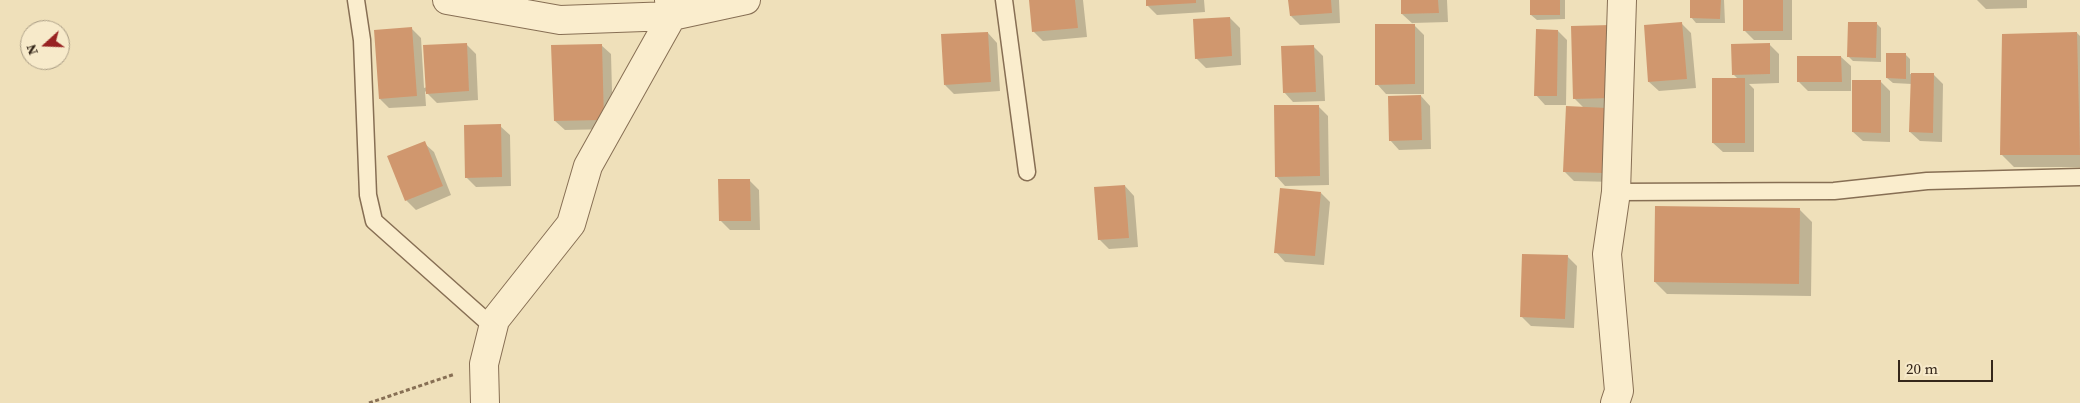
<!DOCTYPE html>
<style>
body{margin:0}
#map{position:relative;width:2080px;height:403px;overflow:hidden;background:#efe0ba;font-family:"Source Serif 4",serif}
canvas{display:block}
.north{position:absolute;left:20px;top:20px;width:50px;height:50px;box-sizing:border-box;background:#f7eaca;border:1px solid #a99c84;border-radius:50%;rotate:250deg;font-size:14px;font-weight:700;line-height:20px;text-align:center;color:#35271a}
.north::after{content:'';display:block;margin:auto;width:18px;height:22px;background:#982222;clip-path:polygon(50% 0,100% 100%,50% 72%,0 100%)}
.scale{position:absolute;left:1898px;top:360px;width:95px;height:22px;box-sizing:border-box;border:2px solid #35271a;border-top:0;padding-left:6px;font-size:15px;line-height:18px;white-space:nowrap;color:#35271a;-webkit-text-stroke:4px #f7eaca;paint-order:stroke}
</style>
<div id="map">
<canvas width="2080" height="403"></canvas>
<div class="north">N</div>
<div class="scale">20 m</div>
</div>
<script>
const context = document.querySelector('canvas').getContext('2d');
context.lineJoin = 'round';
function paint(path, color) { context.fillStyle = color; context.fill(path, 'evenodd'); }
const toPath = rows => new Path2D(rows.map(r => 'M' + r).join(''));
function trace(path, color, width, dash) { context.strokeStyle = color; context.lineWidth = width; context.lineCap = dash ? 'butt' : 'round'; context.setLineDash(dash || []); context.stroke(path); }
const shadow = toPath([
 [1030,0,1083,0,1087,37,1043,41,1034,32],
 [1147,0,1204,0,1205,12,1157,15,1147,5],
 [1290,0,1339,0,1340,23,1300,25,1291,16],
 [1402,0,1447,0,1448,22,1412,23,1424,35,1424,94,1386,94,1377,84,1414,25,1402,14],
 [1531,0,1565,0,1565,19,1537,20,1531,15],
 [1692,0,1724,0,1725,23,1696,23,1691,17],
 [1744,0,1792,0,1792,40,1754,40,1744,30],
 [1977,0,2027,0,2027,8,1986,9],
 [1230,18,1240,28,1241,65,1206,68,1196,58],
 [1876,23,1881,28,1881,62,1853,61,1848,56],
 [1682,24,1691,33,1696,88,1659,91,1649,82],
 [1611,27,1614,182,1574,181,1564,171,1584,108,1574,98],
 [411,28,421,38,424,88,427,87,466,44,476,54,478,100,437,103,425,91,426,106,389,108,380,99],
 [1558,31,1567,40,1566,105,1545,105,1536,95],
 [988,33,997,43,1000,91,954,94,945,85],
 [2077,33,2080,36,2080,167,2014,167,2002,155],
 [1769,44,1779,54,1779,83,1749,84,1754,89,1754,152,1723,152,1713,143,1738,79,1734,75],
 [601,45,611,54,613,129,565,130,555,121],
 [1313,46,1323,56,1325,101,1293,102,1284,92],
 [1905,54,1910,59,1910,74,1934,75,1943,84,1942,142,1920,141,1910,132,1912,84,1893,83,1887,78],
 [1841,57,1851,66,1851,91,1808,91,1799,82],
 [1881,82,1890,91,1890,142,1863,141,1853,132],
 [1421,96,1430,106,1431,149,1399,150,1390,140],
 [1318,106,1328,116,1329,185,1285,186,1276,176],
 [500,126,510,135,511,186,476,187,466,177],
 [424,143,434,152,451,195,416,210,406,200],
 [749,180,759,190,760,230,730,230,720,220],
 [1125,186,1134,196,1138,247,1109,249,1099,239],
 [1321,193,1330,202,1324,265,1285,262,1276,252],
 [1800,210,1812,222,1811,296,1667,294,1655,282],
 [1567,256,1577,266,1574,328,1531,326,1522,317]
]);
const building = toPath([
 [1029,0,1075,0,1078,28,1032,32],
 [1146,0,1196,0,1196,3,1146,6],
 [1288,0,1331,0,1332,13,1290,16],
 [1401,0,1438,0,1439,13,1401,14],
 [1530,0,1560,0,1560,15,1530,15],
 [1690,0,1721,0,1720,19,1690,18],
 [1743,0,1783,0,1783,31,1743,31],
 [1230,17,1232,56,1195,59,1193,19],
 [1682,22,1687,79,1648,82,1644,25],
 [1848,22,1877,22,1876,58,1847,57],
 [1375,24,1415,24,1415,84,1375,85],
 [1611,25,1613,98,1573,99,1571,26],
 [412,27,417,96,379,99,374,30],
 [1536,29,1558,30,1557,96,1534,96],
 [988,32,991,82,944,85,941,34],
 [2077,32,2080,155,2000,155,2002,34],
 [467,43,469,91,426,94,423,45],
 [1770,43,1770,74,1732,75,1731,44],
 [602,44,604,120,554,121,551,45],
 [1314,45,1316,92,1283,93,1281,46],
 [1886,53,1906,53,1906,79,1886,78],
 [1797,56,1841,56,1842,82,1797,82],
 [1911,73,1934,73,1933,133,1909,132],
 [1712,78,1745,78,1745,143,1712,143],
 [1852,80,1881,80,1881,133,1852,132],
 [1421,95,1422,140,1389,141,1388,96],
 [1274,105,1319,105,1320,176,1275,177],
 [1566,106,1608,108,1605,173,1563,172],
 [501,124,502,177,465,178,464,125],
 [425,141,443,186,405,201,387,156],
 [718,179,750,179,751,221,719,221],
 [1125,185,1129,238,1098,240,1094,187],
 [1280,188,1321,192,1315,256,1274,253],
 [1655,206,1800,208,1799,284,1654,282],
 [1522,254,1568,255,1565,319,1520,317]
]);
const path = toPath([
 [369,403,455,374]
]);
const service = toPath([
 [356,0,362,40,368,195,374,221,493,327],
 [1004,0,1027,172],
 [1616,192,1834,191,1927,181,2080,177]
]);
const minor = toPath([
 [447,0,560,20,672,16,746,0],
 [485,403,484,364,495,320,571,224,588,166,672,16,669,0],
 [1615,403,1619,391,1607,254,1616,192,1622,0]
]);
paint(shadow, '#0003');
paint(building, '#d0976e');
trace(service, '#876f54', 19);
trace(minor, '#876f54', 30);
trace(path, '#876f54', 3, [4, 2.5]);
trace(service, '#faedcd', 16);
trace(minor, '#faedcd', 28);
</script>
